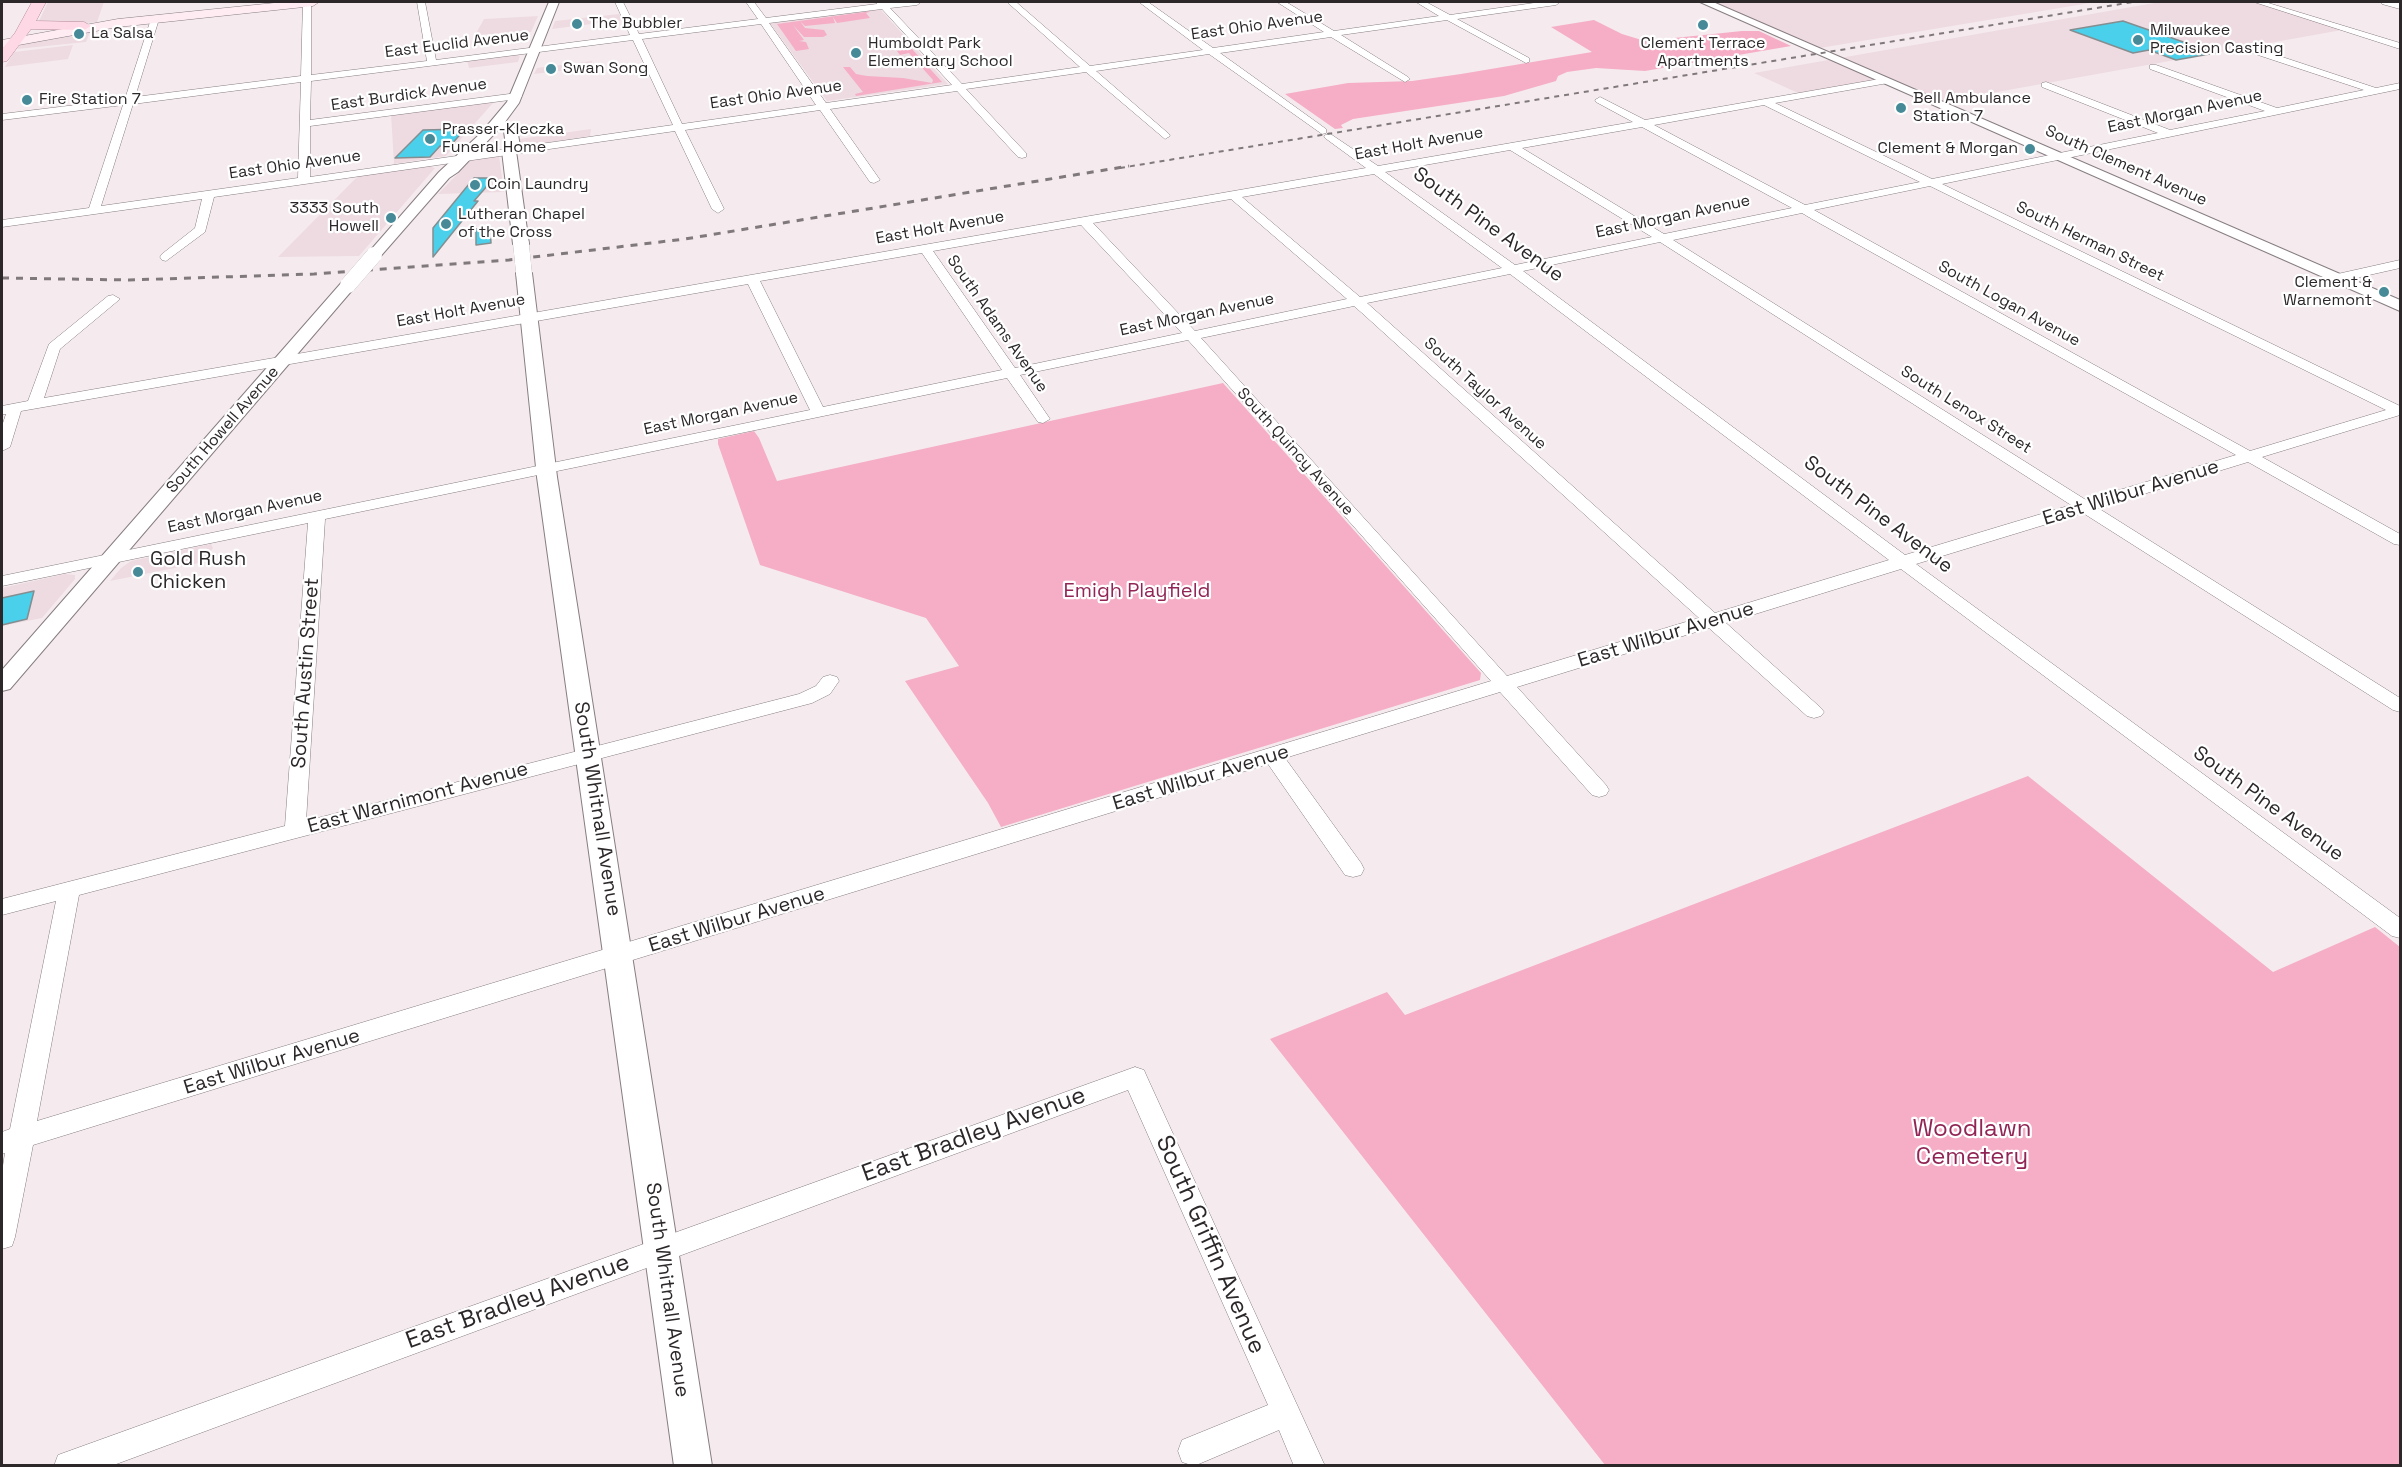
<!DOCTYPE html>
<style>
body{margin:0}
#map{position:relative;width:2402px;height:1467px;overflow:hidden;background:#f5ebee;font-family:"Space Grotesk",sans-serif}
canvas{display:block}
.frame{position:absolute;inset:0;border:3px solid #2c2829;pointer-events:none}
</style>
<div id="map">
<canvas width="2402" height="1467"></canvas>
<div class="frame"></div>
</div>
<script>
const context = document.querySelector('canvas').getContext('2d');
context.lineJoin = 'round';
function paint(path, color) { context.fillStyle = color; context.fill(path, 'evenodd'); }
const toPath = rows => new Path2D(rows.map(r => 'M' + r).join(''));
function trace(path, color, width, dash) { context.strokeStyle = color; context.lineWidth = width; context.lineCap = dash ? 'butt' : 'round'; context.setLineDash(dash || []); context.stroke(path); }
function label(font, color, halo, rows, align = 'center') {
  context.font = font + ' "Space Grotesk",sans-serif'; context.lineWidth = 4.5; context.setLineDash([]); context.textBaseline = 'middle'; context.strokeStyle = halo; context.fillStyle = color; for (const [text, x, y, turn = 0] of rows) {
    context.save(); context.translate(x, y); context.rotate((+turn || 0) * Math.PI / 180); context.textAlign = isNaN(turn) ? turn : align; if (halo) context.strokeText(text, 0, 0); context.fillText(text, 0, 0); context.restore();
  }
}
const built = toPath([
 [48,2,104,2,97,22,64,25,38,23],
 [1713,2,2096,2,1820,48],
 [2160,2,2258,2,2342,30,1936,103,1892,84,1869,81,1798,93,1754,73],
 [880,9,948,84,827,101,770,23],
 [619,14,623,20,552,29,555,21],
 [538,16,531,32,475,35,484,19],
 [91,30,86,42,17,49,23,42],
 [73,45,68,59,5,67,14,52],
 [517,54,520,56,518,62,469,68,467,60],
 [592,61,592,67,534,74,537,68],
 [491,102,493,103,446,156,394,164,391,114],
 [591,129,590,136,526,146,520,144,519,139],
 [499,156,504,192,438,194,471,160],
 [429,166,435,168,359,256,278,257,359,175],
 [211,544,213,548,204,562,110,581,121,568,131,561],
 [65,574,75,575,75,579,42,618,2,626,2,588]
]);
const green = toPath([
 [872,11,866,13,870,18,837,23,833,17,835,23,805,26,800,21,805,28,824,30,827,35,823,37,804,37,793,25,804,40,799,41,806,42,809,49,796,51,777,24],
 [1594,20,1622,34,1645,41,1742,31,1759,31,1791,46,1645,71,1596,68,1567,72,1558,76,1556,81,1504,96,1353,119,1341,125,1343,128,1335,129,1285,94,1348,83,1412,81,1461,74,1592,52,1551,27],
 [912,49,942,82,856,96,855,94,863,92,843,67,850,67,856,74,867,76,903,78,932,83,933,80,909,53,900,55,897,51],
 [1223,383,1481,673,1480,680,1001,827,988,803,905,681,959,666,926,618,760,565,718,444,718,439,754,431,759,438,777,481],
 [2028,776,2273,972,2375,927,2400,947,2400,1465,1605,1465,1270,1039,1387,992,1405,1015]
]);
const building = toPath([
 [2123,21,2215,53,2176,60,2149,50,2133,53,2070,30,2123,21],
 [465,129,450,146,440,146,430,157,395,158,423,130,465,129],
 [474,178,494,178,474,201,478,201,433,257,433,228,474,178],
 [490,227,491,243,476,245,476,229,490,227],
 [34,591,27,619,2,625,2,598,34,591]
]);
const minor = toPath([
 [303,2,311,2,311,75,427,61,417,2,425,2,436,60,630,35,615,2,623,2,639,34,758,19,746,2,754,2,766,18,877,4,876,2,921,2,917,5,890,8,962,84,1080,67,1007,2,1016,2,1090,66,1203,50,1139,2,1148,2,1213,48,1324,32,1277,2,1286,2,1334,31,1439,16,1416,2,1426,2,1450,15,1541,2,1560,2,1556,5,1457,19,1529,58,1529,62,1526,63,1447,20,1341,35,1408,77,1410,79,1405,82,1331,37,1220,53,1326,129,1326,133,1322,134,1209,54,1096,71,1169,134,1170,136,1165,139,1086,72,966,89,1026,153,1026,157,1022,158,1018,157,957,91,830,109,880,180,874,183,870,182,820,110,685,130,724,209,718,213,712,209,675,131,214,197,205,232,166,261,162,260,160,257,162,254,195,228,202,199,2,227,2,220,89,208,123,105,2,120,2,114,125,99,151,19,155,16,159,19,135,97,301,76,303,2],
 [882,9,952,85,826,103,769,23,882,9],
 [761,24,816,105,682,124,642,39,761,24],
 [633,40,673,125,310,177,310,126,517,99,522,96,517,93,310,120,311,81,633,40],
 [301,82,298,178,101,206,133,104,301,82],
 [2254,2,2265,2,2400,43,2400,49,2254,2],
 [2381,2,2400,3,2400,9,2382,4,2381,2],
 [2249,46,2376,88,2400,83,2400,89,1942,184,2400,406,2400,415,2262,457,2400,534,2400,545,2394,544,2248,462,2098,508,2400,698,2400,712,2393,710,2083,513,1916,564,2400,918,2400,938,2392,936,1901,569,1726,623,1821,708,1824,712,1821,716,1814,718,1807,716,1709,628,1517,687,1606,785,1609,790,1606,795,1599,797,1592,795,1500,692,1285,758,1361,863,1364,869,1361,875,1353,877,1345,875,1268,764,33,1145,15,1237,12,1246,2,1249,2,1172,5,1153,2,1154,2,1132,10,1129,56,901,2,915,2,899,285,826,308,523,2,586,2,576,810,410,748,284,21,411,10,447,2,451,2,426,6,414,2,414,2,406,28,401,49,344,108,296,113,295,120,299,60,349,44,398,1366,168,1325,138,1324,136,1329,133,1378,166,1633,122,1596,102,1595,100,1600,97,1645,120,1885,78,1890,81,1888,83,1775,103,1932,179,2158,133,2042,87,2042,83,2046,82,2170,130,2265,111,2150,69,2150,65,2156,65,2277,108,2364,90,2246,51,2244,49,2249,46],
 [1764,105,1920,182,1805,205,1654,125,1764,105],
 [1642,127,1792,208,1664,234,1522,148,1642,127],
 [1510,150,1652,237,1515,265,1385,172,1510,150],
 [1374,174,1502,268,1360,297,1242,197,1374,174],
 [1930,186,2386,410,2250,451,1814,210,1930,186],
 [1231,199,1347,299,1195,331,1093,223,1231,199],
 [1802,213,1812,219,2236,455,2086,500,1673,240,1802,213],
 [1081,225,1182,333,1015,368,933,251,1081,225],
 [1660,242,1993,455,2071,505,1905,555,1523,271,1660,242],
 [922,253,1002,370,823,407,760,281,922,253],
 [1510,274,1889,560,1715,613,1367,303,1510,274],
 [1354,306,1362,313,1699,618,1507,676,1201,338,1354,306],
 [1188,340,1491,681,37,1121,79,895,812,703,830,694,839,681,837,677,830,675,823,677,816,686,799,694,306,821,325,519,1007,378,1038,422,1043,423,1050,419,1020,375,1188,340],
 [2400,260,2400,268,2338,282,2332,278,2333,275,2400,260],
 [1135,1067,1144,1070,1147,1077,1325,1466,1294,1466,1279,1430,1194,1466,1182,1462,1178,1451,1182,1440,1268,1405,1128,1090,111,1466,54,1466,58,1455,69,1451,1135,1067]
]);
const tertiary = toPath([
 [549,2,559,2,519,103,505,122,517,129,520,146,516,151,529,244,526,247,516,247,513,244,502,151,506,146,504,131,499,129,458,172,449,178,379,258,369,258,366,255,369,252,439,172,481,133,507,102,549,2],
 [1700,2,1713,2,2400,300,2400,311,1700,2],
 [524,268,532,273,557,477,712,1466,674,1466,537,477,516,273,524,268],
 [348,280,356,285,354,288,10,689,2,691,2,670,342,282,348,280]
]);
const secondary = toPath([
 [284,2,319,2,313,6,118,27,2,48,2,40,118,19,284,2]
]);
const primary = toPath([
 [32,2,46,2,36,21,84,22,91,26,84,30,31,29,7,61,2,62,2,49,15,33,32,2]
]);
const railFar1 = toPath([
 [1120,168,2133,2]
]);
const rail = toPath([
 [2,278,129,280,314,274,509,260,685,239,1129,166]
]);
const tertiaryBridge = toPath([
 [521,244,524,273],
 [348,285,374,255]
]);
const markers = [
 [577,24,6,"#468a98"],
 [1703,25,6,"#468a98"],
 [79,34,6,"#468a98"],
 [2138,40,6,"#468a98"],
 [856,53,6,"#468a98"],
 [551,69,6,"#468a98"],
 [27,100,6,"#468a98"],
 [1901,108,6,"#468a98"],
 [430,139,6,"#468a98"],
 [2030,149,6,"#468a98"],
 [475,185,6,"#468a98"],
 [391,218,6,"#468a98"],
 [446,224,6,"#468a98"],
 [2384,292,6,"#468a98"],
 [138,572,6,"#468a98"]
];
const farPoinames = [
 ["The Bubbler",589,24],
 ["Milwaukee",2150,31],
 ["Precision Casting",2150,49],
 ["La Salsa",91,34],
 ["Humboldt Park",868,44],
 ["Elementary School",868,62],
 ["Clement Terrace",1703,44,"center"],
 ["Apartments",1703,62,"center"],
 ["Swan Song",563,69],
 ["Bell Ambulance",1913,99],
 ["Station 7",1913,117],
 ["Fire Station 7",39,100],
 ["Prasser-Kleczka",442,130],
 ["Funeral Home",442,148],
 ["Clement & Morgan",2018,149,"right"],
 ["Coin Laundry",487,185],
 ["3333 South",379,209,"right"],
 ["Howell",379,227,"right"],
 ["Lutheran Chapel",458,215],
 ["of the Cross",458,233],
 ["Clement &",2372,283,"right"],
 ["Warnemont",2372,301,"right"]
];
const farStreetnames = [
 ["East Ohio Avenue",1257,26,-8],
 ["East Euclid Avenue",457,44,-7],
 ["East Burdick Avenue",409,95,-8],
 ["East Ohio Avenue",776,95,-8],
 ["East Morgan Avenue",2185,112,-12],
 ["East Holt Avenue",1419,144,-10],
 ["East Ohio Avenue",295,165,-8],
 ["South Clement Avenue",2126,166,24],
 ["East Morgan Avenue",1673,217,-12],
 ["East Holt Avenue",940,228,-10],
 ["South Herman Street",2090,242,26],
 ["South Logan Avenue",2009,304,29],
 ["East Holt Avenue",461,311,-10],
 ["East Morgan Avenue",1197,315,-12],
 ["South Adams Avenue",997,324,55],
 ["South Taylor Avenue",1485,394,42],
 ["South Lenox Street",1966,410,32],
 ["East Morgan Avenue",721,414,-12],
 ["South Howell Avenue",223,430,-49],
 ["South Quincy Avenue",1295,452,48],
 ["East Morgan Avenue",245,512,-12]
];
const streetNames = [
 ["South Pine Avenue",1488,225,36],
 ["East Wilbur Avenue",2131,493,-17],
 ["South Pine Avenue",1878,515,37],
 ["East Wilbur Avenue",1666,635,-17],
 ["South Austin Street",306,673,-86],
 ["East Wilbur Avenue",1201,778,-17],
 ["East Warnimont Avenue",418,798,-15],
 ["South Pine Avenue",2268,804,36],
 ["South Whitnall Avenue",597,809,81],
 ["East Wilbur Avenue",737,920,-17],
 ["East Wilbur Avenue",272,1062,-17],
 ["South Whitnall Avenue",667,1290,82]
];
const poiNames = [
 ["Gold Rush",150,560],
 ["Chicken",150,583]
];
const parkNames = [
 ["Emigh Playfield",1137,592]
];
const nearParknames = [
 ["Woodlawn",1972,1129],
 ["Cemetery",1972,1157]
];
const nearStreetnames = [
 ["East Bradley Avenue",974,1135,-20],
 ["South Griffin Avenue",1210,1245,66],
 ["East Bradley Avenue",518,1302,-20]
];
paint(built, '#eedbe1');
paint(green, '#f5aec6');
paint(building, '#4ad0ea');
trace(building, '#848e90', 1.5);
trace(minor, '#877e81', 1);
trace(tertiary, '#877e81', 2);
trace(secondary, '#877e81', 1);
trace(primary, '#b48b98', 1);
paint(minor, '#fff');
paint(tertiary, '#fff');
paint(secondary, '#feecf2');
paint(primary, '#fed9e5');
trace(railFar1, '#80797b', 2, [5, 5]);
trace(rail, '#80797b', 3, [7, 7]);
trace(tertiaryBridge, '#877e81', 16, []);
trace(tertiaryBridge, '#fff', 16);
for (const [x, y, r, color] of markers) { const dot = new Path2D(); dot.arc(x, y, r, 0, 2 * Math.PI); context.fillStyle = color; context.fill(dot); trace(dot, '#fff', 2); }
label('16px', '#2c2829', '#fff', farPoinames, 'left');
label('16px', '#2c2829', '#fff', farStreetnames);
label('20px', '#2c2829', '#fff', streetNames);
label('20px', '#2c2829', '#fff', poiNames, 'left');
label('20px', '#912555', '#fff', parkNames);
label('24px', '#912555', '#fff', nearParknames);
label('24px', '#2c2829', '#fff', nearStreetnames);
</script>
